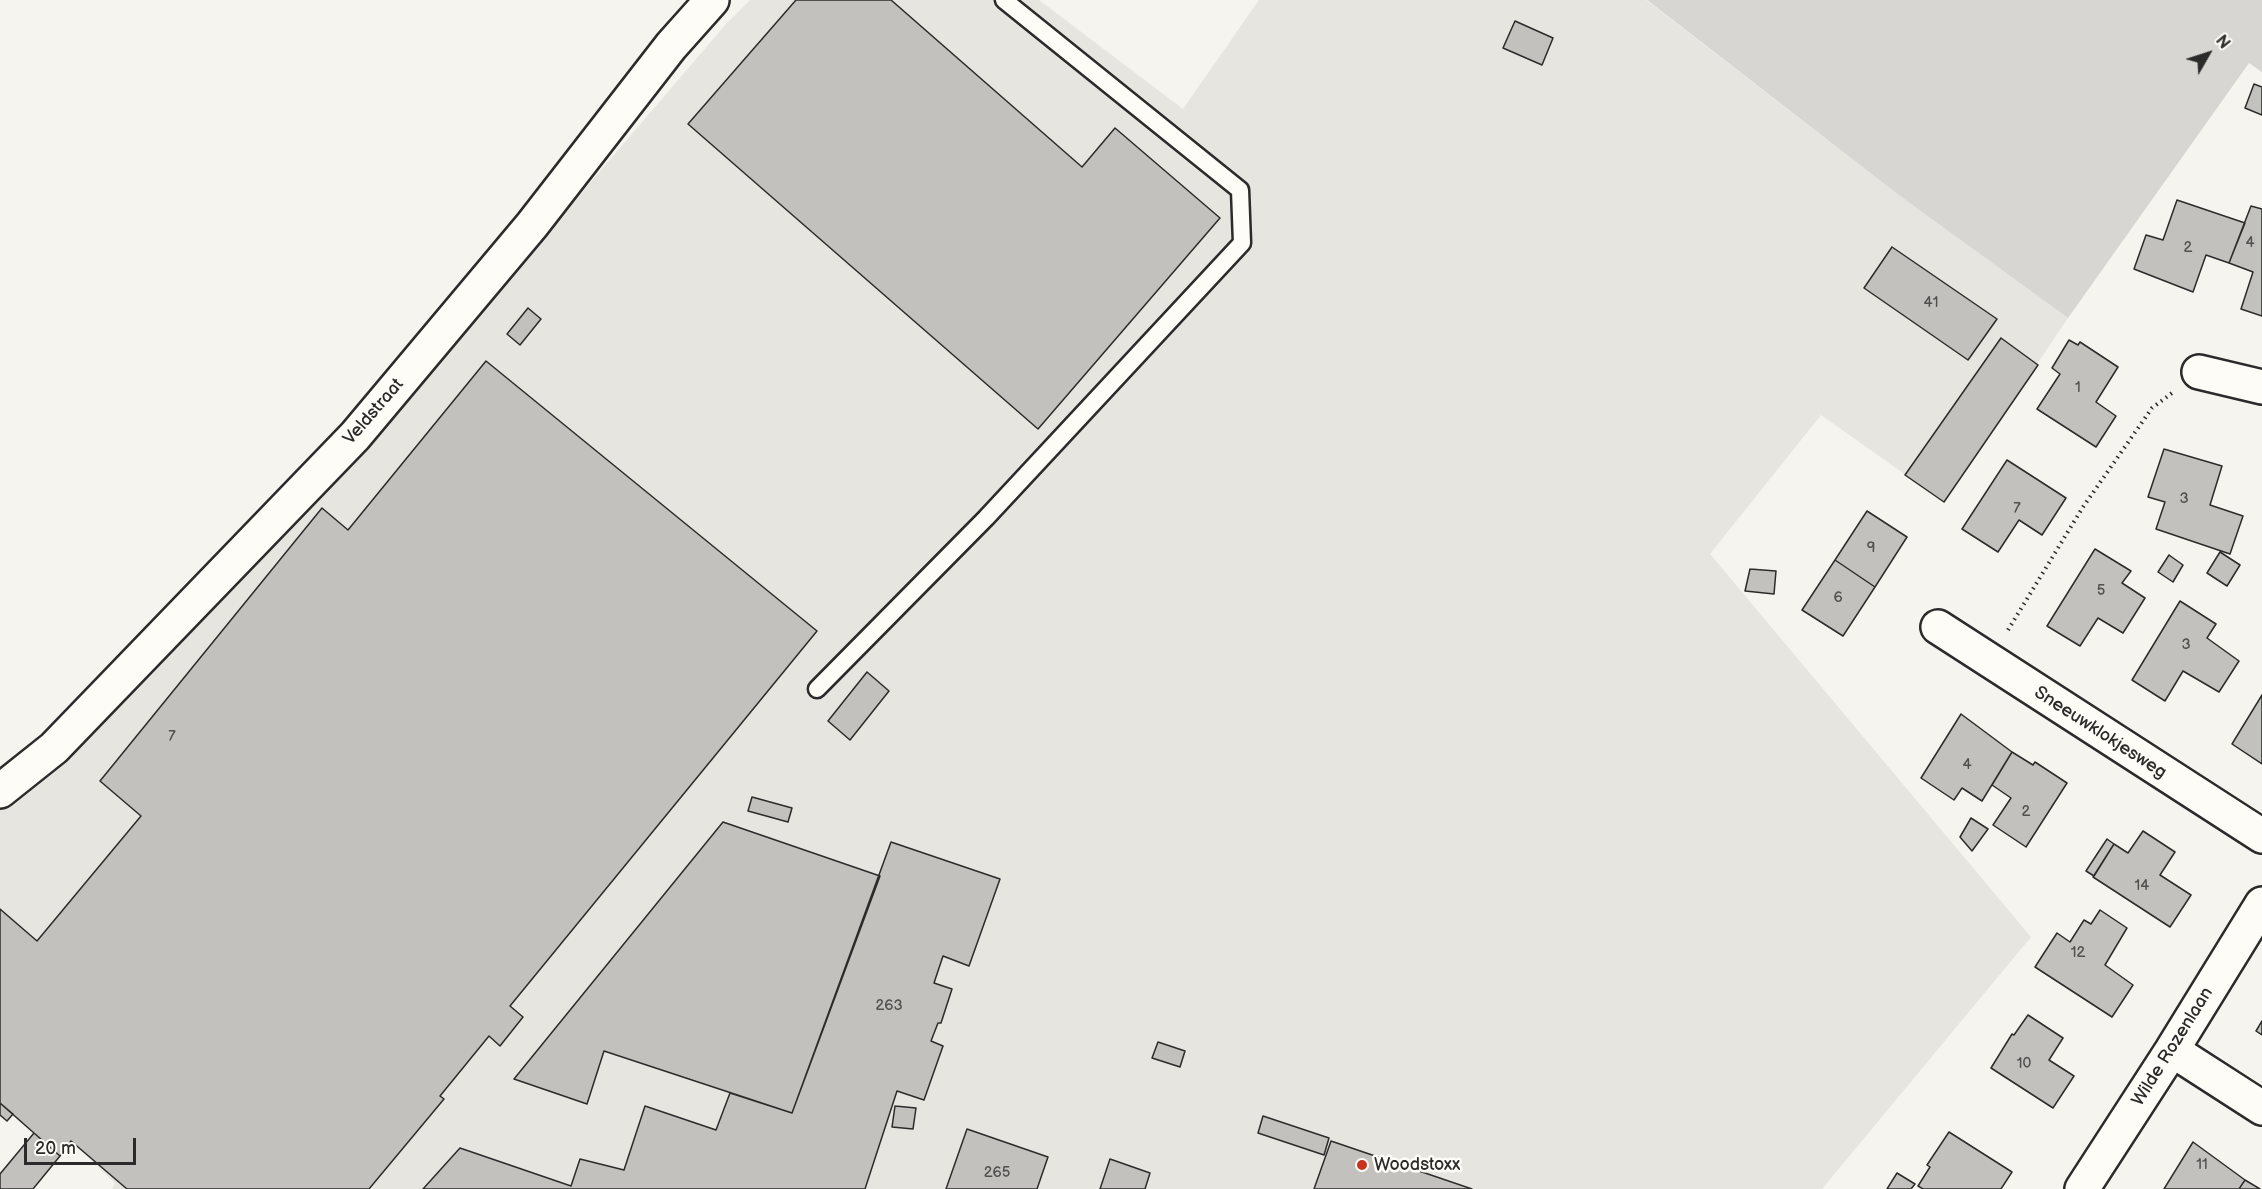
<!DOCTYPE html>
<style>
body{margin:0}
#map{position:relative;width:2262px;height:1189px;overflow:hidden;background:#f5f4ef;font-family:"Balsamiq Sans",sans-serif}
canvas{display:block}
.north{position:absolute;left:2178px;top:24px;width:60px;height:60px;-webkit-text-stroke:4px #fdfcf7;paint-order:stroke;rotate:51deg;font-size:16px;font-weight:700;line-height:24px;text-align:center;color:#2b2b2b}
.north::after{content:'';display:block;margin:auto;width:21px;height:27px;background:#2b2b2b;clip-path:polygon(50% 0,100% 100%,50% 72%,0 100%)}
.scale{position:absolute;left:24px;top:1138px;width:112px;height:27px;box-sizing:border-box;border:3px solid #2b2b2b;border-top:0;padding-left:8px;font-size:18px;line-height:21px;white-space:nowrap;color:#2b2b2b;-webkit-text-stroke:4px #fdfcf7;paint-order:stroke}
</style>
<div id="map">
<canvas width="2262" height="1189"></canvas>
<div class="north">N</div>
<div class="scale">20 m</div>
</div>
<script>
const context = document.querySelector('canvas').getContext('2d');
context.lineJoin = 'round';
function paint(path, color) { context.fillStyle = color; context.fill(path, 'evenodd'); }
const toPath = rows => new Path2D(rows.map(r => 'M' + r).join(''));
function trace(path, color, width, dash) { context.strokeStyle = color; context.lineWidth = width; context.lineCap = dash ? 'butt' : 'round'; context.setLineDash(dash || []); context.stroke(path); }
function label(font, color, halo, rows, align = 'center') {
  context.font = font + ' "Balsamiq Sans",sans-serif'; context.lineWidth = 5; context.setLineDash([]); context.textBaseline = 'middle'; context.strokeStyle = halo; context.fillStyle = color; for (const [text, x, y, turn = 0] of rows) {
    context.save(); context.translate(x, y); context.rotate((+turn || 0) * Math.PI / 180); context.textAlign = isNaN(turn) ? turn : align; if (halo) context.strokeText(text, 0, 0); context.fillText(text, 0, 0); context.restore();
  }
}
const built = toPath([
 [750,0,1039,0,1183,109,1259,0,1646,0,1900,196,2068,318,1944,502,1821,415,1710,554,2031,937,1822,1189,112,1189,115,1183,73,1143,61,1157,0,1103,0,806,361,450,727,23]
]);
const green = toPath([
 [1647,0,2262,0,2262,72,2249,63,2068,318,1900,196]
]);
const building = toPath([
 [796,0,891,0,1082,167,1115,128,1220,218,1038,429,688,124,796,0],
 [1515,21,1553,38,1542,65,1503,48,1515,21],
 [2254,84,2262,87,2262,115,2245,108,2254,84],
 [2177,200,2245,223,2229,263,2206,255,2193,292,2134,269,2146,235,2163,240,2177,200],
 [2251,206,2262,209,2262,316,2241,309,2253,272,2229,263,2251,206],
 [1892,247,1997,319,1968,360,1864,288,1892,247],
 [528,308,541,319,520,345,507,334,528,308],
 [2001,338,2038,365,1944,502,1905,475,2001,338],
 [2069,340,2078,345,2080,342,2118,367,2096,402,2116,416,2096,447,2037,409,2060,374,2052,368,2069,340],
 [486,361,817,631,510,1006,523,1017,500,1046,489,1036,440,1096,444,1099,369,1189,127,1189,71,1141,60,1156,0,1103,0,909,37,941,141,816,100,781,322,508,348,530,486,361],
 [2164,449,2222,466,2210,505,2243,516,2230,554,2156,529,2165,502,2148,497,2164,449],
 [2007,460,2066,498,2042,535,2019,520,1998,552,1962,529,2007,460],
 [1867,511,1907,537,1875,587,1835,560,1867,511],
 [2095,549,2131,571,2122,583,2145,598,2123,633,2098,618,2080,646,2047,626,2095,549],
 [2220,552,2240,565,2227,586,2207,573,2220,552],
 [2169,555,2183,565,2173,582,2158,572,2169,555],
 [1835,560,1875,587,1843,636,1802,610,1835,560],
 [1750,569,1776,571,1774,594,1745,591,1750,569],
 [2180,601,2216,624,2207,638,2239,661,2219,692,2183,671,2165,701,2132,680,2180,601],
 [867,672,889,691,850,740,828,721,867,672],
 [2262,695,2262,764,2232,744,2262,695],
 [1961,714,2012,752,1982,801,1962,788,1954,800,1921,778,1961,714],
 [2012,752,2033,765,2035,762,2067,783,2026,847,1993,825,2011,798,1992,785,2012,752],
 [752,797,792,808,788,822,748,811,752,797],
 [1971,818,1988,829,1972,851,1960,837,1971,818],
 [723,822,880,876,792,1113,604,1051,587,1104,514,1079,723,822],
 [2143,831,2175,852,2160,875,2191,895,2170,927,2093,877,2114,844,2128,853,2143,831],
 [2107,839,2114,844,2094,876,2086,871,2107,839],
 [891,842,1000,879,969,966,943,956,934,983,952,989,941,1023,938,1023,931,1041,943,1046,924,1100,897,1091,865,1189,423,1189,460,1148,571,1186,580,1159,624,1170,645,1106,716,1130,730,1093,792,1113,891,842],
 [2100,910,2127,928,2105,965,2133,985,2112,1017,2035,967,2057,933,2070,942,2084,920,2091,924,2100,910],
 [2028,1015,2063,1038,2049,1060,2074,1076,2053,1108,1991,1068,2012,1034,2014,1035,2028,1015],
 [2262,1021,2262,1035,2256,1031,2262,1021],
 [1158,1042,1185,1051,1180,1067,1152,1058,1158,1042],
 [0,1103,13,1114,7,1121,0,1115,0,1103],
 [895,1106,916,1108,913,1129,892,1127,895,1106],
 [1263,1116,1329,1138,1324,1155,1258,1133,1263,1116],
 [967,1129,1048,1157,1037,1189,946,1189,967,1129],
 [1949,1132,2012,1172,2001,1189,1923,1189,1918,1186,1930,1167,1927,1165,1949,1132],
 [34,1133,60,1156,33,1189,0,1189,0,1174,34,1133],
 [1331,1141,1472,1189,1314,1189,1331,1141],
 [2193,1142,2245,1180,2239,1189,2164,1189,2193,1142],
 [1110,1159,1150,1173,1145,1189,1100,1189,1110,1159],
 [1897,1173,1915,1184,1911,1189,1887,1189,1897,1173],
 [2245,1180,2260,1189,2239,1189,2245,1180]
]);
const path = toPath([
 [2008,630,2083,507,2152,408,2172,393]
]);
const lane = toPath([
 [817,689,986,518,1242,243,1240,190,1004,0]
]);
const street = toPath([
 [2199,372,2262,387],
 [1938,627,2262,836],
 [0,791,54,748,355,436,532,225,671,46,712,0],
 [2172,1050,2262,1108],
 [2082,1189,2172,1050,2262,904]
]);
const markers = [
 [1362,1165,6,"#c8321e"]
];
const numberNames = [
 ["4",2250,243],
 ["2",2188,248],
 ["41",1931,303],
 ["1",2078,388],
 ["3",2184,499],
 ["7",2017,509],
 ["9",1871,548],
 ["5",2101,591],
 ["6",1838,598],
 ["3",2186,645],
 ["7",172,737],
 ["4",1967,765],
 ["2",2026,812],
 ["14",2142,886],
 ["12",2078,953],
 ["263",889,1006],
 ["10",2024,1064],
 ["11",2202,1165],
 ["265",997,1173]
];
const streetNames = [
 ["Veldstraat",374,412,-49],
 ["Sneeuwklokjesweg",2100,733,33],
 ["Wilde Rozenlaan",2173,1047,-58]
];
const poiNames = [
 ["Woodstoxx",1374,1165]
];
paint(built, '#e6e5e0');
paint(green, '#d7d6d2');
paint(building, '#c2c1be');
trace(building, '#2b2b2b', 1.5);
trace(lane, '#2b2b2b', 21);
trace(street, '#2b2b2b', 38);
trace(path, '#2b2b2b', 4, [1.5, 4.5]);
trace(lane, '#fdfcf7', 16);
trace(street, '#fdfcf7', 33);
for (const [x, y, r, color] of markers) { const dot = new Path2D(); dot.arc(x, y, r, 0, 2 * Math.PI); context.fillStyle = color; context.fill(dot); trace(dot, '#fdfcf7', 2); }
label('15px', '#515050', null, numberNames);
label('18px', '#2b2b2b', '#fdfcf7', streetNames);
label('18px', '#2b2b2b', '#fdfcf7', poiNames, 'left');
</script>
